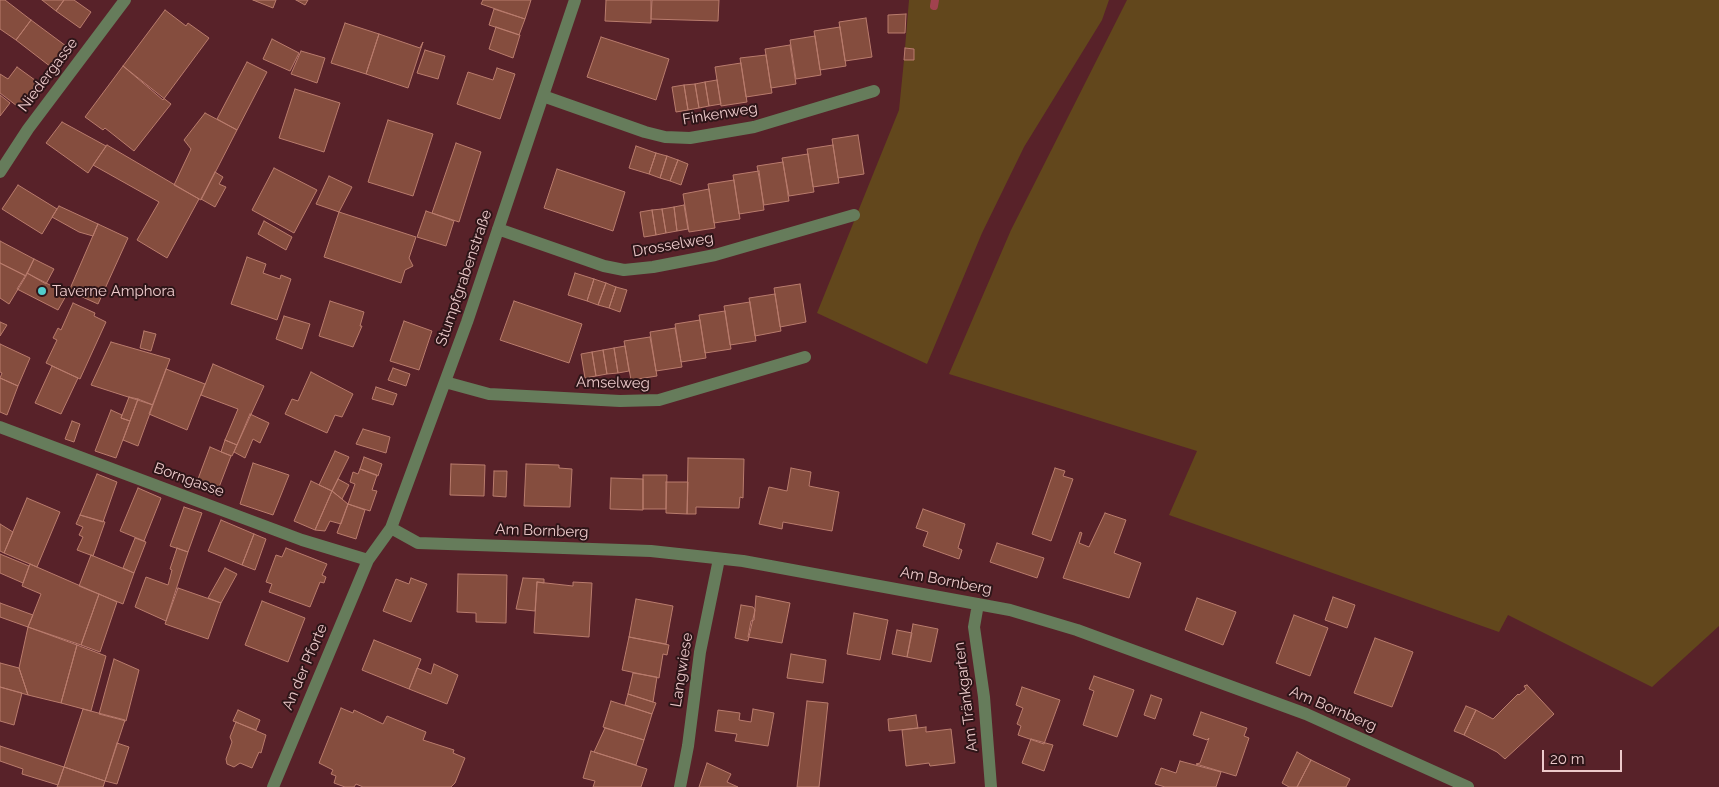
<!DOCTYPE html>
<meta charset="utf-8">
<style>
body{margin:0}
#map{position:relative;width:1719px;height:787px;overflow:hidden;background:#582229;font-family:Raleway,sans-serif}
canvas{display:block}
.scale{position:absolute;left:1542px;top:750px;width:80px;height:22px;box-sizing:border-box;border:2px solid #edcacb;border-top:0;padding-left:6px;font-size:15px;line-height:18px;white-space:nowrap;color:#edcacb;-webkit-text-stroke:4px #2e1518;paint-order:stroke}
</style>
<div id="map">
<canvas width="1719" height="787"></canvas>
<div class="scale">20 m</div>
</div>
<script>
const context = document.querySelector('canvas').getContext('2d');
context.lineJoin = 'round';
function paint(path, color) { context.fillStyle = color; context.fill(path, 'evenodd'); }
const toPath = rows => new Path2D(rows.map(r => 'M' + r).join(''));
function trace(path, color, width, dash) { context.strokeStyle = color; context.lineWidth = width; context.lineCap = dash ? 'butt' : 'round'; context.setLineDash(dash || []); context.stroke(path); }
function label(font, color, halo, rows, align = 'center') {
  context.font = font + ' Raleway,sans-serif'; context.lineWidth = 4; context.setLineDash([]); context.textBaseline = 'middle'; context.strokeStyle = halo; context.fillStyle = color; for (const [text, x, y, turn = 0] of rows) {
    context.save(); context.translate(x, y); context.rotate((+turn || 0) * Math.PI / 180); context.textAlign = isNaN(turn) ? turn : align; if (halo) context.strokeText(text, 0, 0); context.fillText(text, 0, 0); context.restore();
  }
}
const green = toPath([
 [909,0,1109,0,1102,20,1024,147,982,233,927,364,817,313,899,110,904,60,914,60,914,49,905,48],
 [1127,0,1719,0,1719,626,1652,687,1508,615,1499,632,1169,515,1197,451,949,374,1011,230]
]);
const stream = toPath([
 [934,6,935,0]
]);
const building = toPath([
 [0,0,5,0,31,20,16,40,0,29,0,0],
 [42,0,64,0,56,11,42,0],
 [64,0,74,0,91,12,80,28,56,11,64,0],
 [253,0,276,0,273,8,253,0],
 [296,0,308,0,305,5,296,0],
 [483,0,531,0,525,19,481,4,483,0],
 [606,0,651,0,651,23,605,21,606,0],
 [652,0,719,0,718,21,651,19,652,0],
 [494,9,525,19,519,35,489,25,494,9],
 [165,10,186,26,188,23,209,38,163,100,123,66,165,10],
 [906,14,905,33,888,33,888,15,906,14],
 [866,18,872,57,845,61,839,22,866,18],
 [31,20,66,46,51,67,16,40,31,20],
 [345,23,379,34,366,74,331,63,345,23],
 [496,27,520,35,513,58,489,49,496,27],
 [840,27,846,66,820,70,814,31,840,27],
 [379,34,420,48,423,42,408,88,366,74,379,34],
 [815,36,821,75,796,79,790,40,815,36],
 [601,37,669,59,656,100,587,77,601,37],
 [272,39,299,53,290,71,263,59,272,39],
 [790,45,796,84,771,88,765,49,790,45],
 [905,48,914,49,914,60,904,60,905,48],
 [425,50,445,56,438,79,417,73,425,50],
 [301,51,325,58,317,83,291,74,301,51],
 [766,55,772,93,746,97,740,58,766,55],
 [247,62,267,72,237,130,217,119,247,62],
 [741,63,747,102,721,106,715,67,741,63],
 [123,66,171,104,134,151,105,128,103,130,85,117,123,66],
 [17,67,39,83,21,109,0,93,0,74,8,79,17,67],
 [497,68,515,74,500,119,457,104,468,72,493,80,497,68],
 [717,80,721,104,709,106,705,82,717,80],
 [705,82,709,106,699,108,695,84,705,82],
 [695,84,699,108,688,110,684,85,695,84],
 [684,85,688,110,676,112,672,87,684,85],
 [295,89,340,103,324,152,279,138,295,89],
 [0,95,10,103,0,116,0,95],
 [205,113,237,130,201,200,174,185,191,149,184,140,205,113],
 [388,120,433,134,413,196,368,182,388,120],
 [62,122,106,146,88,173,46,143,62,122],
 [858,135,864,174,838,178,832,139,858,135],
 [456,143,481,152,459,222,432,213,456,143],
 [107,145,199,199,167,258,137,240,159,202,93,165,107,145],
 [833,145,839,183,813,187,807,149,833,145],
 [636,146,656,153,649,174,629,168,636,146],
 [656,153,667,156,660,178,649,174,656,153],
 [808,154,814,192,789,196,782,158,808,154],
 [667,156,678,160,670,181,660,178,667,156],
 [678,160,688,164,681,185,670,181,678,160],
 [783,162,789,201,764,205,757,166,783,162],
 [274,168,317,190,294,233,252,210,274,168],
 [557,169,625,192,613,231,544,208,557,169],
 [759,171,764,210,739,214,733,175,759,171],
 [215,172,223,177,219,184,226,187,215,207,201,199,215,172],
 [329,176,352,187,339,212,316,204,329,176],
 [734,180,740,219,714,223,708,184,734,180],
 [18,185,57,209,42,234,2,209,18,185],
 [709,189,715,228,689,232,683,194,709,189],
 [684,205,688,229,677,231,674,207,684,205],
 [59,206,98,224,93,236,79,232,52,217,59,206],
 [674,207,677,231,666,233,662,209,674,207],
 [662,209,666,233,656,235,652,210,662,209],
 [652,210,656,235,644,237,640,212,652,210],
 [426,211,454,221,446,246,417,237,426,211],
 [339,212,416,237,409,258,413,266,405,270,401,283,324,257,339,212],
 [264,221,292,237,286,250,258,234,264,221],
 [98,224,128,238,98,304,69,291,98,224],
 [0,241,34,259,26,276,0,263,0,241],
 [247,257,266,264,263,273,280,279,281,275,291,279,277,320,231,304,247,257],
 [34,259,54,269,46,284,27,273,34,259],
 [0,263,26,276,9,304,0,298,0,263],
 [27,273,67,294,58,310,17,289,27,273],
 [575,273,594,279,587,301,568,295,575,273],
 [594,279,606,283,598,305,587,301,594,279],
 [606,283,616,287,609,308,598,305,606,283],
 [800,284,806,322,780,327,774,288,800,284],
 [616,287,627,290,620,312,609,308,616,287],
 [775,294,781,331,755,336,749,298,775,294],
 [330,301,364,312,360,326,362,326,353,347,319,336,330,301],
 [514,301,582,324,569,363,500,340,514,301],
 [750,302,756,341,730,345,724,306,750,302],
 [73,303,95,313,94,316,106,322,80,379,46,363,57,340,53,338,58,328,61,330,73,303],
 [725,311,731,349,705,353,699,315,725,311],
 [284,316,310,324,302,349,276,339,284,316],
 [700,320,706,358,681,362,675,324,700,320],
 [404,321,432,331,419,370,390,361,404,321],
 [0,322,7,325,0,336,0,322],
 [675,328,682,367,656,371,650,332,675,328],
 [144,331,156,334,151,351,140,348,144,331],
 [650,337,657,376,631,380,624,341,650,337],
 [111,342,170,359,153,405,91,385,111,342],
 [0,344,30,358,18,386,0,378,2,373,0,372,0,344],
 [625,346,629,371,618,373,614,348,625,346],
 [614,348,618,373,607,374,603,350,614,348],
 [603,350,607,374,596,376,592,352,603,350],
 [592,352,596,376,585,378,581,354,592,352],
 [213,364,264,386,237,445,225,440,238,409,201,395,213,364],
 [52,366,78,378,61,414,35,403,52,366],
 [393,368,410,374,406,386,388,380,393,368],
 [166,369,205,384,187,430,149,414,166,369],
 [311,372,353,394,342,417,335,415,327,433,285,414,292,399,298,401,311,372],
 [0,378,18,386,7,415,0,412,0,378],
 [376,387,397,394,393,405,372,399,376,387],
 [129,397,138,399,130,421,121,418,129,397],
 [138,399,153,405,138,446,123,440,138,399],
 [111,410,122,415,121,418,130,421,116,458,95,451,111,410],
 [250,414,269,423,260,443,253,439,245,458,234,452,250,414],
 [72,421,80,424,74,442,65,439,72,421],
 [363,429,390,437,386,453,356,444,363,429],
 [225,440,237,445,232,456,221,452,225,440],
 [210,447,231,456,216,495,195,487,210,447],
 [335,451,349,457,332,491,319,485,335,451],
 [364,457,382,464,378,476,360,469,364,457],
 [688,458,744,459,743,498,740,497,739,508,696,507,696,514,687,514,688,458],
 [253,463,289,475,273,515,240,504,253,463],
 [451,464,485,465,484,496,450,495,451,464],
 [526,464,559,465,559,468,572,469,570,507,524,506,526,464],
 [791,468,811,472,809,486,839,492,832,531,783,522,782,529,759,524,769,487,787,491,791,468],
 [1055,468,1065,471,1063,476,1073,479,1051,541,1032,534,1055,468],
 [360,469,377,475,372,490,377,491,370,511,348,504,355,484,350,482,353,472,358,474,360,469],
 [494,471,507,471,506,497,493,496,494,471],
 [97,474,117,482,103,522,80,515,97,474],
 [643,475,667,475,666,509,643,509,643,475],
 [611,478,643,479,643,510,610,509,611,478],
 [338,479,349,485,342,499,332,491,338,479],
 [311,481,332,491,315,530,294,521,311,481],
 [666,482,688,482,687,514,666,513,666,482],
 [138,488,161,498,144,541,120,531,138,488],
 [332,491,348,504,341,524,330,521,325,531,315,530,332,491],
 [27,498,60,512,37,567,4,553,27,498],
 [348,504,365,510,356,539,337,533,348,504],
 [184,507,202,513,188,552,170,546,184,507],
 [923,509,965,524,958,548,962,550,959,559,923,546,928,532,916,528,923,509],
 [1105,513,1126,520,1114,553,1141,563,1129,598,1063,578,1080,532,1082,533,1079,543,1089,547,1105,513],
 [80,515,105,522,93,556,77,550,83,537,79,535,83,527,76,524,80,515],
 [221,520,254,534,242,565,208,551,221,520],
 [0,524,13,532,4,553,0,551,0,524],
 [254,534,266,539,255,570,242,565,254,534],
 [135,538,146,542,134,573,123,568,135,538],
 [997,543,1044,558,1037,578,990,562,997,543],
 [177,548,188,552,166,621,135,607,146,577,168,585,172,570,170,569,177,548],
 [286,548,327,564,322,575,326,577,324,583,320,582,310,607,269,592,272,584,266,582,276,555,282,557,286,548],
 [0,554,29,566,23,583,0,573,0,554],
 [91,555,134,573,123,604,79,586,91,555],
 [30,564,99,594,81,645,28,627,41,594,22,586,30,564],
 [225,568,237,574,221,603,208,598,225,568],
 [458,574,507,575,506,623,476,622,476,613,457,612,458,574],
 [411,578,427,584,411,622,383,611,396,579,409,584,411,578],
 [523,578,544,579,544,583,537,582,535,611,516,609,523,578],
 [537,582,573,586,573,582,592,583,589,637,534,633,537,582],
 [178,588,221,603,208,639,165,624,178,588],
 [99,594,117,602,100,652,81,645,99,594],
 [756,596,790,603,782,643,748,637,751,621,754,620,756,596],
 [1333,597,1355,605,1347,628,1325,620,1333,597],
 [1197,598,1236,612,1223,645,1185,630,1197,598],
 [636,599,673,606,666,644,629,637,636,599],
 [262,601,305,618,288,662,245,645,262,601],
 [0,603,33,615,28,627,0,617,0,603],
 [741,605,753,607,755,610,748,641,735,638,741,605],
 [854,613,888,620,880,660,847,654,854,613],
 [1294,615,1328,628,1310,676,1276,663,1294,615],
 [913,624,938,629,931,662,907,657,913,624],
 [28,627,77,645,61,703,28,695,19,668,28,627],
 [897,630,912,633,907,657,892,654,897,630],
 [629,637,669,645,667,655,663,654,659,678,622,670,629,637],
 [1375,638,1413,652,1392,707,1354,693,1375,638],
 [374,640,421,659,409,689,362,670,374,640],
 [77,645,106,656,91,711,61,703,77,645],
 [791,654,826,660,823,683,787,678,791,654],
 [114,659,139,670,126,721,99,714,114,659],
 [0,663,19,668,28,695,0,687,0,663],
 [434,664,458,675,447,704,409,689,417,668,431,674,434,664],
 [633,673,657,677,653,702,628,694,633,673],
 [1094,676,1134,690,1117,737,1083,725,1094,691,1089,689,1094,676],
 [1527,685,1554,714,1505,759,1497,752,1464,735,1476,710,1493,719,1518,694,1519,695,1526,689,1524,686,1527,685],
 [0,687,22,693,14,725,0,721,0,687],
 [1022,687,1060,700,1044,744,1018,735,1021,726,1017,724,1023,708,1016,705,1022,687],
 [628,694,656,703,652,714,625,705,628,694],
 [1151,695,1162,699,1155,719,1144,715,1151,695],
 [611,701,652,714,644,740,603,727,611,701],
 [807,701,828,703,819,787,797,787,807,701],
 [1466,706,1476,710,1464,735,1454,731,1466,706],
 [341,708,353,713,354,710,383,724,387,716,426,732,423,740,454,750,453,753,465,758,455,783,451,787,363,787,356,784,354,787,345,787,334,783,336,776,331,774,333,770,319,763,341,708],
 [83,709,125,720,105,781,64,767,83,709],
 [753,709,774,713,768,746,735,741,737,734,715,731,718,710,740,713,739,720,751,722,753,709],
 [238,710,260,720,256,730,233,721,238,710],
 [1201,712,1247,728,1244,736,1249,738,1236,776,1196,764,1200,763,1209,738,1207,740,1193,735,1201,712],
 [916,715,918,728,889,731,888,719,916,715],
 [236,722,266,735,261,753,259,752,252,768,240,763,234,767,227,764,226,759,232,742,230,737,236,722],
 [926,727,926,732,951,729,955,763,930,766,929,763,906,766,902,730,926,727],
 [605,728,644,740,636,765,594,752,605,728],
 [1031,739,1053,745,1044,771,1022,763,1031,739],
 [117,743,129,747,117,784,105,781,117,743],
 [0,746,64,767,58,785,22,774,23,769,0,761,0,746],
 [591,751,647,769,641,787,593,787,595,781,583,778,591,751],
 [1297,752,1311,760,1297,787,1289,787,1282,783,1297,752],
 [1311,760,1350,779,1346,787,1297,787,1311,760],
 [1180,761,1221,772,1216,787,1165,787,1155,784,1161,768,1176,773,1180,761],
 [707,763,731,774,727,782,738,787,699,787,707,763],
 [64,767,105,781,103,787,57,787,64,767]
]);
const minor = toPath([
 [543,96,645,132,665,137,690,138,754,127,874,91],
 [0,172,28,129,125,0],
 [498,229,604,266,624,270,653,267,715,255,854,215],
 [445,382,489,394,620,401,659,400,805,357],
 [0,427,302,540,368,560],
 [391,528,418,543,651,551,743,561,1010,610,1077,630,1306,714,1468,787],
 [978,604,974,627,984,697,991,787],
 [273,787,368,560,391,528,467,322,575,0],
 [680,787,688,746,700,652,719,559]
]);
const markers = [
 [42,291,5,"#52cdcd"]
];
const streetNames = [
 ["Niedergasse",48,75,-53],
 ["Finkenweg",720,114,-9],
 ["Drosselweg",673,245,-10],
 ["Stumpfgrabenstraße",464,278,-71],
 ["Amselweg",613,383,1],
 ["Borngasse",189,480,20],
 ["Am Bornberg",542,531,2],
 ["Am Bornberg",946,581,11],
 ["An der Pforte",305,667,-67],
 ["Langwiese",682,670,-81],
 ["Am Tränkgarten",966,697,-97],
 ["Am Bornberg",1333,709,23]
];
const poiNames = [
 ["Taverne Amphora",52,291]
];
paint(green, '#62471c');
trace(stream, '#a1424e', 8);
paint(building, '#854d3e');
trace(building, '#b97c6d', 1);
trace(minor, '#667c5b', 12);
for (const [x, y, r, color] of markers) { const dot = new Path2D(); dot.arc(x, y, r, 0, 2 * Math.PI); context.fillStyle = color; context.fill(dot); trace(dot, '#2e1518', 2); }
label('15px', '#edcacb', '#2e1518', streetNames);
label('15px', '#edcacb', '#2e1518', poiNames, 'left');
</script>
